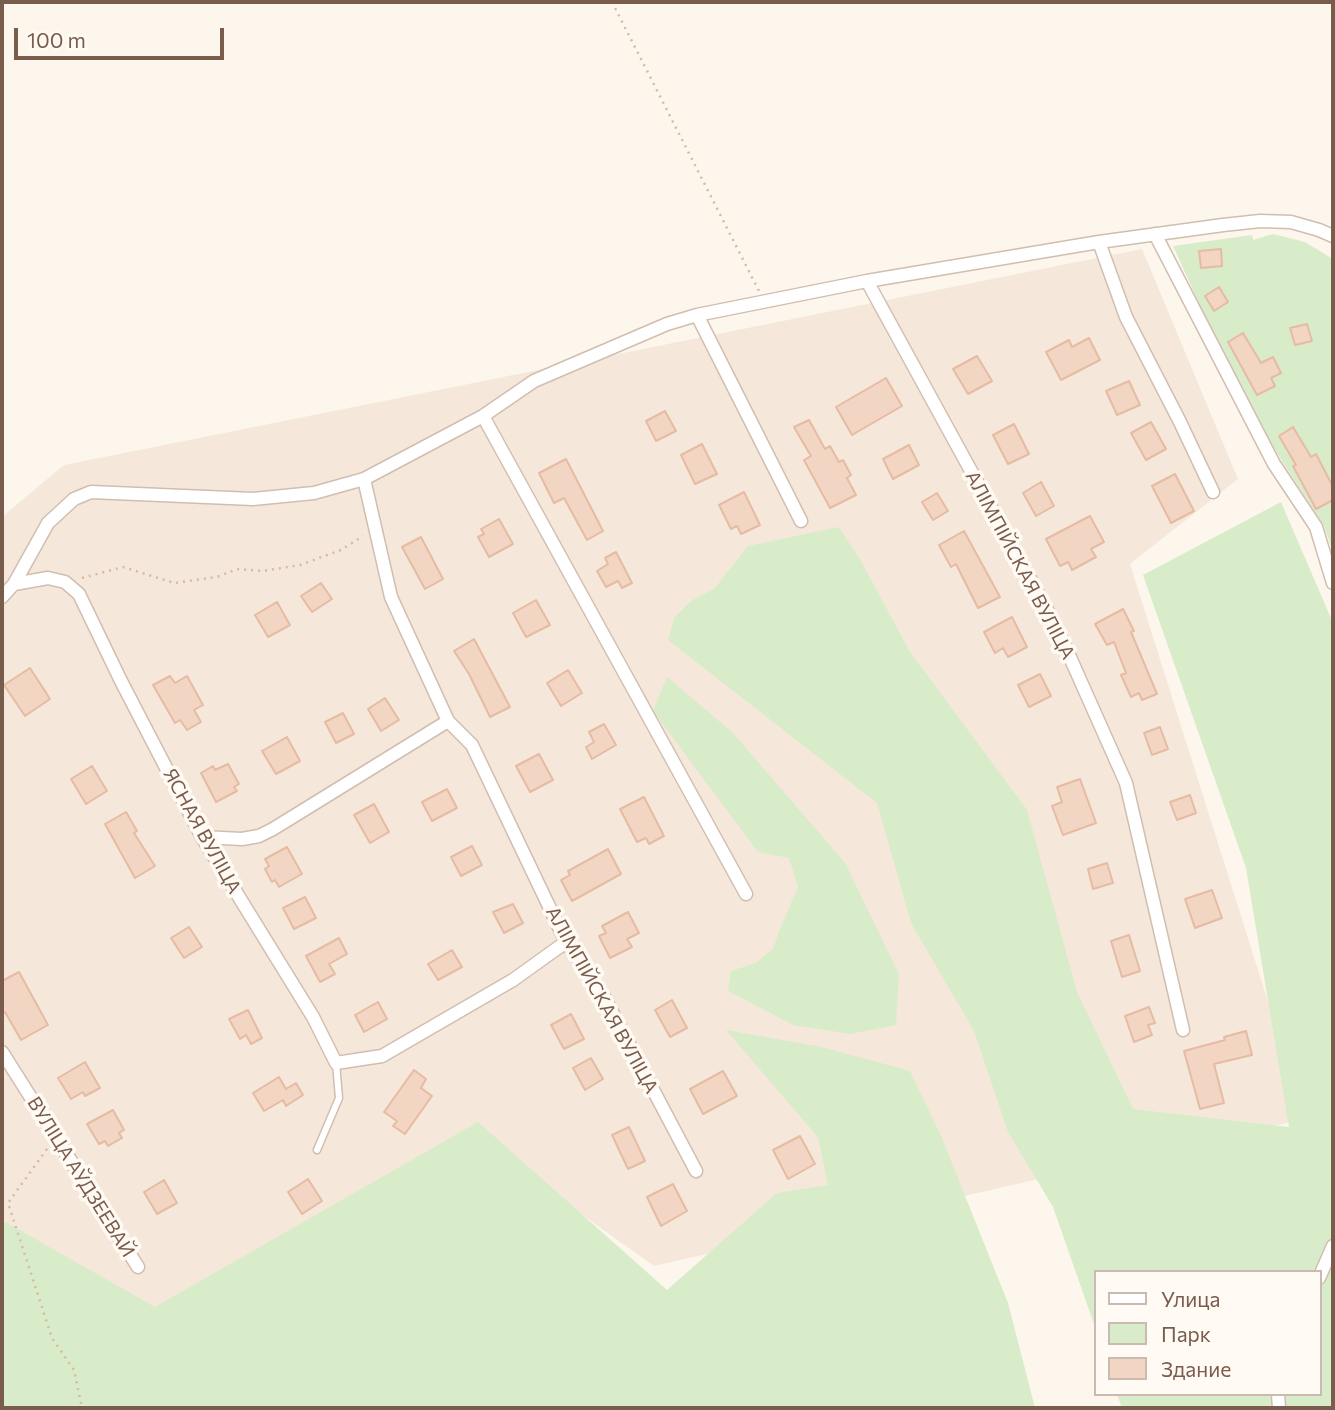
<!DOCTYPE html>
<meta charset="utf-8">
<style>
body{margin:0}
#map{position:relative;width:1335px;height:1410px;overflow:hidden;background:#fdf6ec;font-family:Commissioner,sans-serif}
canvas{display:block}
.frame{position:absolute;inset:0;border:4px solid #7a5c4d;pointer-events:none}
.legend{position:absolute;left:1094px;top:1270px;width:228px;height:126px;box-sizing:border-box;background:#fffaf3;border:2px solid #cabbb1;margin:0;padding:9px 12px;list-style:none;font-size:21px;color:#7a5c4d}
.legend li{display:flex;align-items:center;gap:14px;height:35px}
.legend b{width:35px;border:2px solid #cabbb1}
.scale{position:absolute;left:14px;top:28px;width:210px;height:32px;box-sizing:border-box;border:4px solid #7a5c4d;border-top:0;padding-left:9px;font-size:21px;line-height:24px;white-space:nowrap;color:#7a5c4d;-webkit-text-stroke:5px #fffaf3;paint-order:stroke}
</style>
<div id="map">
<canvas width="1335" height="1410"></canvas>
<div class="frame"></div>
<ul class="legend">
<li><b style="height:9px;background:#fff"></b>Улица</li>
<li><b style="height:19px;background:#d8ecc9"></b>Парк</li>
<li><b style="height:19px;background:#f3d5c3"></b>Здание</li>
</ul>
<div class="scale">100 m</div>
</div>
<script>
const context = document.querySelector('canvas').getContext('2d');
context.lineJoin = 'round';
function paint(path, color) { context.fillStyle = color; context.fill(path, 'evenodd'); }
const toPath = rows => new Path2D(rows.map(r => 'M' + r).join(''));
function trace(path, color, width, dash) { context.strokeStyle = color; context.lineWidth = width; context.lineCap = dash ? 'butt' : 'round'; context.setLineDash(dash || []); context.stroke(path); }
function label(font, color, halo, rows, align = 'center') {
  context.font = font + ' Commissioner,sans-serif'; context.lineWidth = 7; context.setLineDash([]); context.textBaseline = 'middle'; context.strokeStyle = halo; context.fillStyle = color; for (const [text, x, y, turn = 0] of rows) {
    context.save(); context.translate(x, y); context.rotate((+turn || 0) * Math.PI / 180); context.textAlign = isNaN(turn) ? turn : align; if (halo) context.strokeText(text, 0, 0); context.fillText(text, 0, 0); context.restore();
  }
}
const residential = toPath([
 [1142,249,1238,479,1130,564,1305,1119,654,1266,476,1139,135,1334,2,1219,2,517,64,465]
]);
const green = toPath([
 [1273,234,1305,242,1333,259,1333,552,1324,526,1283,463,1250,407,1207,321,1173,246,1252,235,1253,240],
 [1281,502,1333,623,1333,1408,1122,1408,1117,1394,1319,1394,1319,1272,1095,1272,1095,1327,1053,1207,1008,1132,974,1031,911,923,877,803,668,640,674,618,691,601,715,588,748,546,839,527,862,563,910,652,1027,810,1077,992,1133,1109,1289,1127,1246,868,1143,575],
 [667,677,733,733,845,863,899,974,896,1025,850,1034,793,1025,728,991,731,971,756,963,773,949,780,929,798,887,789,858,758,852,653,711],
 [726,1030,822,1047,910,1071,941,1136,1008,1303,1035,1408,2,1408,2,1220,155,1307,478,1122,667,1290,777,1193,828,1185,818,1137]
]);
const building = toPath([
 [1221,249,1222,266,1201,268,1199,251,1221,249],
 [1219,287,1228,302,1214,311,1205,296,1219,287],
 [1307,324,1312,341,1295,345,1290,328,1307,324],
 [1243,333,1261,363,1273,357,1281,373,1271,378,1275,386,1257,395,1228,342,1243,333],
 [1089,338,1100,360,1061,380,1046,352,1069,340,1072,347,1089,338],
 [977,356,992,381,968,394,953,369,977,356],
 [886,378,902,406,852,435,836,407,886,378],
 [1129,381,1140,405,1117,415,1106,391,1129,381],
 [665,411,676,431,656,441,646,421,665,411],
 [809,420,825,449,830,446,839,462,843,460,851,475,847,478,856,495,830,508,804,460,811,456,794,427,809,420],
 [1151,422,1166,449,1146,460,1131,433,1151,422],
 [1014,424,1029,454,1008,464,993,435,1014,424],
 [1293,427,1311,457,1316,454,1333,487,1333,500,1316,509,1293,466,1296,465,1279,436,1293,427],
 [702,444,717,474,695,484,681,455,702,444],
 [909,445,919,465,893,479,883,459,909,445],
 [566,459,603,531,587,540,564,498,554,503,539,473,566,459],
 [1175,474,1194,511,1171,523,1152,486,1175,474],
 [1041,482,1054,506,1036,516,1023,493,1041,482],
 [744,492,760,525,741,534,737,526,731,529,719,505,744,492],
 [937,493,948,511,933,520,922,502,937,493],
 [1090,516,1104,542,1091,549,1096,557,1072,570,1068,562,1060,566,1046,539,1090,516],
 [499,519,513,544,489,557,478,537,484,534,481,529,499,519],
 [964,531,1000,597,978,608,956,564,951,567,939,545,964,531],
 [421,537,443,579,425,589,402,547,421,537],
 [616,552,632,583,622,588,618,581,606,587,597,571,608,564,605,558,616,552],
 [321,583,332,599,312,612,301,596,321,583],
 [536,600,550,625,526,637,513,613,536,600],
 [277,602,290,625,268,637,255,615,277,602],
 [1123,609,1134,631,1131,632,1157,694,1142,700,1139,693,1131,697,1121,675,1126,673,1114,642,1107,645,1095,624,1123,609],
 [1012,617,1027,647,1008,657,1003,648,995,653,984,632,1012,617],
 [474,639,510,707,490,717,469,674,454,651,474,639],
 [30,668,50,699,25,716,4,685,30,668],
 [568,670,582,693,561,706,547,683,568,670],
 [1040,674,1051,696,1029,707,1018,685,1040,674],
 [170,676,175,683,187,676,203,705,194,710,201,722,187,730,180,720,175,723,153,685,170,676],
 [385,698,399,720,381,731,368,709,385,698],
 [343,713,354,734,336,743,325,722,343,713],
 [604,724,616,745,592,759,586,747,594,742,589,732,604,724],
 [1160,727,1168,749,1152,755,1144,733,1160,727],
 [287,737,300,761,276,774,262,751,287,737],
 [539,754,553,780,530,792,516,766,539,754],
 [228,764,239,784,234,787,237,791,216,802,201,773,213,766,215,770,228,764],
 [92,766,107,791,86,804,71,779,92,766],
 [1080,779,1096,823,1063,835,1052,806,1062,802,1057,787,1080,779],
 [447,789,457,808,432,821,422,802,447,789],
 [1190,795,1196,813,1177,820,1170,802,1190,795],
 [644,797,664,836,649,844,646,838,637,842,620,809,644,797],
 [374,804,389,832,370,843,354,815,374,804],
 [126,812,137,831,134,833,155,866,135,878,105,824,126,812],
 [472,846,482,865,461,876,451,857,472,846],
 [287,847,302,874,279,887,275,880,272,882,265,869,269,866,265,859,287,847],
 [608,849,621,874,572,901,561,880,570,875,568,871,608,849],
 [1107,863,1113,883,1093,889,1088,869,1107,863],
 [1212,890,1222,918,1195,928,1185,899,1212,890],
 [305,897,316,918,294,929,283,908,305,897],
 [513,904,523,923,504,933,493,912,513,904],
 [628,912,639,933,627,939,632,947,610,958,599,936,606,933,602,926,628,912],
 [189,927,202,947,184,958,171,938,189,927],
 [1129,935,1140,971,1122,977,1111,941,1129,935],
 [339,938,347,954,329,964,335,974,320,982,306,956,339,938],
 [452,950,462,967,438,980,428,964,452,950],
 [19,972,48,1025,21,1040,5,1012,2,1014,2,981,19,972],
 [672,1000,687,1028,670,1037,655,1010,672,1000],
 [378,1002,387,1019,364,1032,355,1015,378,1002],
 [1149,1007,1155,1023,1148,1025,1152,1035,1134,1042,1125,1016,1149,1007],
 [248,1010,262,1038,251,1044,246,1035,240,1039,229,1019,248,1010],
 [571,1014,584,1039,564,1049,551,1025,571,1014],
 [1246,1031,1252,1055,1214,1064,1224,1103,1200,1109,1184,1051,1225,1040,1224,1037,1246,1031],
 [591,1058,603,1079,585,1090,573,1068,591,1058],
 [85,1062,100,1088,85,1096,83,1092,71,1099,58,1078,85,1062],
 [414,1070,426,1079,421,1088,432,1096,405,1134,393,1126,397,1121,384,1112,414,1070],
 [723,1071,737,1096,703,1114,690,1089,723,1071],
 [279,1077,286,1089,296,1083,303,1095,286,1106,283,1100,264,1111,253,1093,279,1077],
 [113,1110,124,1130,119,1133,122,1138,108,1146,105,1141,99,1144,87,1124,113,1110],
 [629,1127,645,1161,628,1169,612,1135,629,1127],
 [800,1136,815,1164,788,1179,773,1150,800,1136],
 [308,1179,322,1201,302,1214,288,1192,308,1179],
 [164,1180,177,1203,157,1214,144,1192,164,1180],
 [673,1184,687,1211,661,1226,647,1197,673,1184]
]);
const path = toPath([
 [612,2,759,291],
 [82,578,123,567,174,583,217,577,237,569,263,571,300,565,341,550,363,536],
 [47,1149,8,1203,52,1338,74,1370,82,1408]
]);
const service = toPath([
 [317,1150,339,1098,336,1063]
]);
const minor = toPath([
 [1155,234,1274,464,1316,527,1333,583],
 [1099,242,1126,317,1180,422,1213,492],
 [867,281,1057,628,1126,783,1183,1030],
 [697,315,801,521],
 [483,416,746,894],
 [364,479,391,597,448,721,472,745,566,942,603,995,696,1171],
 [14,584,48,578,65,582,79,594,121,681,202,837,313,1017,336,1063,382,1056,513,980,566,942],
 [2,597,14,584,48,523,74,499,91,492,253,499,314,493,364,479,483,416,534,381,667,324,697,315,867,281,1099,242,1223,225,1260,221,1291,222,1319,230,1333,236],
 [202,837,242,839,259,836,273,829,448,721],
 [2,1052,138,1267],
 [1319,1278,1333,1246],
 [1278,1394,1279,1408]
]);
const streetNames = [
 ["АЛІМПІЙСКАЯ ВУЛІЦА",1020,565,62],
 ["ЯСНАЯ ВУЛІЦА",202,831,61],
 ["АЛІМПІЙСКАЯ ВУЛІЦА",602,1000,61],
 ["ВУЛІЦА АЎДЗЕЕВАЙ",81,1177,58]
];
paint(residential, '#f5e8da');
paint(green, '#d8ecc9');
paint(building, '#f3d5c3');
trace(building, '#e6bba3', 2);
trace(service, '#d1beb0', 9);
trace(minor, '#d1beb0', 15);
trace(path, '#d9b8a5', 2.5, [2, 5]);
trace(service, '#fff', 6);
trace(minor, '#fff', 12);
label('19px', '#7a5c4d', '#fffaf3', streetNames);
</script>
